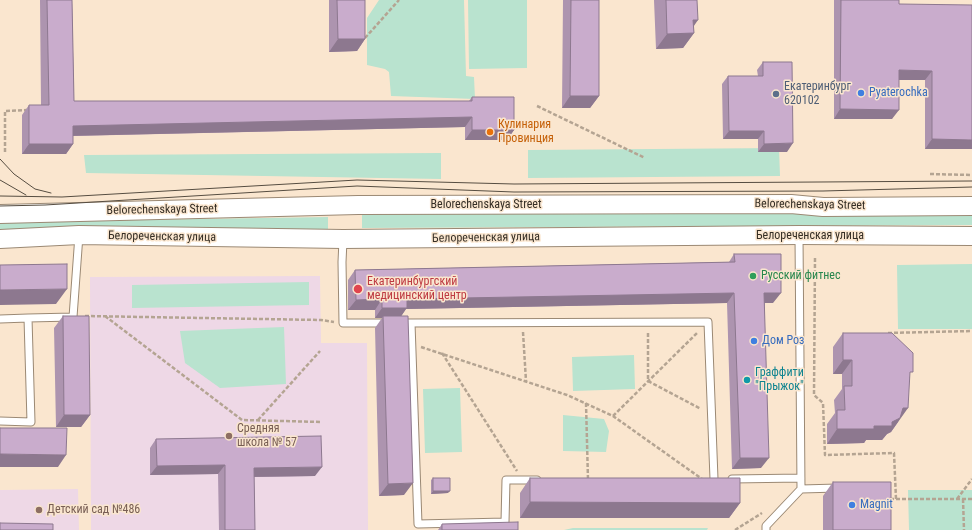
<!DOCTYPE html>
<meta charset="utf-8">
<style>
body{margin:0}
canvas{display:block;background:#fae6cf}
</style>
<canvas width="972" height="530"></canvas>
<script>
const context = document.querySelector('canvas').getContext('2d');
context.lineJoin = 'round';
function paint(path, color) { context.fillStyle = color; context.fill(path, 'evenodd'); }
const toPath = rows => new Path2D(rows.map(r => 'M' + r).join(''));
function trace(path, color, width, dash) { context.strokeStyle = color; context.lineWidth = width; context.lineCap = dash ? 'butt' : 'round'; context.setLineDash(dash || []); context.stroke(path); }
function label(font, color, halo, rows, align = 'center') {
  context.font = font + ' "Roboto Condensed",sans-serif'; context.lineWidth = 3; context.setLineDash([]); context.textBaseline = 'middle'; context.strokeStyle = halo; context.fillStyle = color; for (const [text, x, y, turn = 0] of rows) {
    context.save(); context.translate(x, y); context.rotate((+turn || 0) * Math.PI / 180); context.textAlign = isNaN(turn) ? turn : align; if (halo) context.strokeText(text, 0, 0); context.fillText(text, 0, 0); context.restore();
  }
}
const education = toPath([
 [320,276,321,343,367,343,368,530,91,530,90,277],
 [78,489,79,530,0,530,0,490]
]);
const green = toPath([
 [379,0,464,0,466,76,474,77,475,99,391,96,389,72,385,69,367,65,367,18],
 [468,0,527,0,527,68,469,69],
 [779,148,780,176,528,178,528,150],
 [441,153,441,179,86,173,84,155],
 [972,213,972,225,362,228,362,214],
 [328,217,328,229,0,236,0,222],
 [972,264,972,329,898,329,897,265],
 [309,282,309,305,132,308,132,285],
 [284,327,286,384,220,388,185,363,180,331],
 [634,355,635,389,573,391,572,357],
 [460,388,462,452,425,453,423,389],
 [563,415,604,419,609,431,606,452,563,451],
 [908,490,972,490,972,530,909,530],
 [573,528,708,528,707,530,564,530]
]);
const path = toPath([
 [365,38,399,0],
 [537,106,645,158],
 [5,152,5,111,27,110],
 [930,174,972,175],
 [815,258,814,395,823,403,825,455,894,453,896,499],
 [85,316,321,320,334,322],
 [105,316,242,420,322,422],
 [523,332,526,381],
 [648,333,648,381,701,409],
 [888,333,972,331],
 [421,347,567,395,613,416,702,479],
 [442,353,517,471],
 [586,403,588,480],
 [613,416,697,333],
 [258,420,320,351],
 [890,499,972,499],
 [957,499,972,479],
 [963,499,964,530],
 [735,530,762,513]
]);
const service = toPath([
 [343,240,342,262,343,323,387,323],
 [0,319,28,318],
 [407,323,708,322,714,479],
 [411,323,418,524,505,522,506,480,537,480],
 [0,421,31,422,28,318,73,317,79,235],
 [732,479,801,478],
 [801,489,838,488],
 [766,530,766,526,801,489,799,236]
]);
const tertiary = toPath([
 [0,214,358,205,791,204,823,207,972,206],
 [0,239,79,235,343,239,799,235,972,236]
]);
const tram = toPath([
 [0,159,14,174,35,189,51,193],
 [0,180,26,195],
 [0,196,62,197,357,180,514,184,972,181],
 [0,206,45,205,357,186,514,192,823,191,972,187]
]);
const wall = toPath([
 [40,0,72,0,74,101,469,101,472,97,514,130,507,140,465,140,465,127,73,136,73,144,66,154,22,154,22,115,29,105,41,105],
 [329,0,365,0,365,39,357,51,329,52],
 [563,0,599,0,599,96,590,108,562,108],
 [654,0,697,0,694,26,694,33,683,48,656,49],
 [834,0,899,0,899,4,972,149,925,149,925,80,899,80,892,119,834,119],
 [763,62,787,152,758,152,758,139,723,139,722,84,728,76,758,76,757,70],
 [734,254,773,303,765,303,761,468,732,469,727,303,406,309,401,316,404,495,379,496,375,328,382,318,375,318,375,310,348,310,348,280,355,270,729,262],
 [63,316,90,415,81,427,56,427,54,328],
 [843,333,910,377,898,422,891,432,887,434,882,440,866,440,864,443,827,444,827,424,835,413,834,400,842,389,842,374,833,374,833,347],
 [156,439,315,476,254,477,255,530,219,530,218,474,150,475,150,448],
 [433,478,448,493,431,494,431,480],
 [530,478,740,503,729,518,520,518,520,493],
 [833,482,891,530,823,530,823,496],
 [442,524,518,530,438,530]
]);
const shadedWall = toPath([
 [693,20,698,20,689,33,694,33,683,48,656,49,667,34],
 [338,39,365,39,357,51,329,52],
 [899,70,932,71,925,80,892,80],
 [570,96,599,96,590,108,562,108],
 [840,109,899,110,892,119,834,119],
 [472,117,465,127,66,136,73,126],
 [472,130,514,130,507,140,465,140],
 [729,131,764,131,758,139,723,139],
 [932,139,972,140,972,149,925,149],
 [793,143,787,152,758,152,764,144],
 [29,144,73,144,66,154,22,154],
 [67,289,56,304,0,305,0,290],
 [734,293,727,303,406,309,400,318,383,316,382,318,375,318,382,308,407,299],
 [764,293,781,293,773,303,757,303],
 [382,299,375,310,348,310,356,300],
 [843,360,852,360,842,374,833,374],
 [903,408,908,408,891,432,887,434,882,440,866,440,864,443,827,444,837,429,874,426],
 [64,415,90,415,81,427,56,427],
 [0,454,66,455,58,467,0,467],
 [740,458,769,458,761,468,732,469],
 [225,465,218,474,150,475,157,466],
 [322,467,315,476,247,477,254,468],
 [413,483,404,495,379,496,388,484],
 [433,491,450,491,448,493,431,494],
 [530,502,740,503,729,518,520,518]
]);
const building = toPath([
 [47,0,72,0,74,101,472,101,472,97,514,97,514,130,472,130,472,117,73,126,73,144,29,144,29,105,49,105,47,0],
 [337,0,365,0,365,39,338,39,337,0],
 [571,0,599,0,599,96,570,96,571,0],
 [666,0,697,0,698,20,693,20,694,33,667,34,666,0],
 [841,0,899,0,899,4,972,5,972,140,932,139,932,71,899,70,899,110,840,109,841,0],
 [763,62,792,62,793,143,764,144,764,131,729,131,728,76,763,76,763,62],
 [734,254,781,254,781,293,764,293,769,458,740,458,734,293,407,299,407,308,382,308,382,299,356,300,355,270,735,262,734,254],
 [67,264,67,289,0,290,0,265,67,264],
 [63,316,89,316,90,415,64,415,63,316],
 [383,316,408,316,413,483,388,484,383,316],
 [843,333,892,333,913,353,913,372,910,372,908,408,903,408,900,418,892,422,892,426,874,426,874,429,837,429,837,410,845,410,844,386,852,386,852,360,843,360,843,333],
 [0,428,67,428,66,455,0,454,0,428],
 [321,436,322,467,254,468,255,530,225,530,225,465,157,466,156,439,321,436],
 [433,478,450,478,450,491,433,491,433,478],
 [530,478,740,478,740,503,530,502,530,478],
 [833,482,891,482,891,530,833,530,833,482],
 [518,522,518,530,442,530,442,524,518,522],
 [0,523,53,524,53,530,0,530,0,523]
]);
const markers = [
 [861,93,4,"#3f7fe0"],
 [776,94,4,"#5c6f8a"],
 [490,132,4,"#e8710a"],
 [753,276,4,"#2e9e5b"],
 [358,289,5,"#e0444e"],
 [754,341,4,"#3f7fe0"],
 [747,380,4,"#0f9aa8"],
 [229,436,4,"#8d6e63"],
 [852,505,4,"#3f7fe0"],
 [39,510,4,"#8d6e63"]
];
const serviceNames = [
 ["Екатеринбург",784,87],
 ["620102",784,101]
];
const shopNames = [
 ["Pyaterochka",869,93],
 ["Дом Роз",762,341],
 ["Magnit",860,505]
];
const foodNames = [
 ["Кулинария",498,125],
 ["Провинция",498,139]
];
const streetNames = [
 ["Belorechenskaya Street",486,205],
 ["Belorechenskaya Street",810,205,1],
 ["Belorechenskaya Street",162,210,-1],
 ["Белореченская улица",810,236],
 ["Белореченская улица",162,237,1],
 ["Белореченская улица",486,238,-1]
];
const leisureNames = [
 ["Русский фитнес",761,276]
];
const healthNames = [
 ["Екатеринбургский",367,282],
 ["медицинский центр",367,296]
];
const cultureNames = [
 ["Граффити",755,373],
 ["\"Прыжок\"",755,387]
];
const educationNames = [
 ["Средняя",237,429],
 ["школа № 57",237,443],
 ["Детский сад №486",47,510]
];
paint(education, '#eed8e6');
paint(green, '#b9e3cf');
trace(service, '#9b8974', 9);
trace(tertiary, '#9b8974', 20);
trace(path, '#b4a492', 2.5, [4, 2]);
trace(service, '#fff', 7);
trace(tertiary, '#fff', 18);
trace(tram, '#564d41', 1);
paint(wall, '#ad94af');
paint(shadedWall, '#8d788f');
paint(building, '#c9accc');
trace(building, '#8d788f', 1);
for (const [x, y, r, color] of markers) { const dot = new Path2D(); dot.arc(x, y, r, 0, 2 * Math.PI); context.fillStyle = color; context.fill(dot); trace(dot, '#fae6cf', 1.5); }
label('12px', '#4e5e75', '#fae6cf', serviceNames, 'left');
label('12px', '#366cbe', '#fae6cf', shopNames, 'left');
label('12px', '#c56008', '#fae6cf', foodNames, 'left');
label('12px', '#352e25', '#fae6cf', streetNames);
label('12px', '#27864d', '#fae6cf', leisureNames, 'left');
label('12px', '#be3a42', '#fae6cf', healthNames, 'left');
label('12px', '#0d838f', '#fae6cf', cultureNames, 'left');
label('12px', '#785e54', '#fae6cf', educationNames, 'left');
</script>
